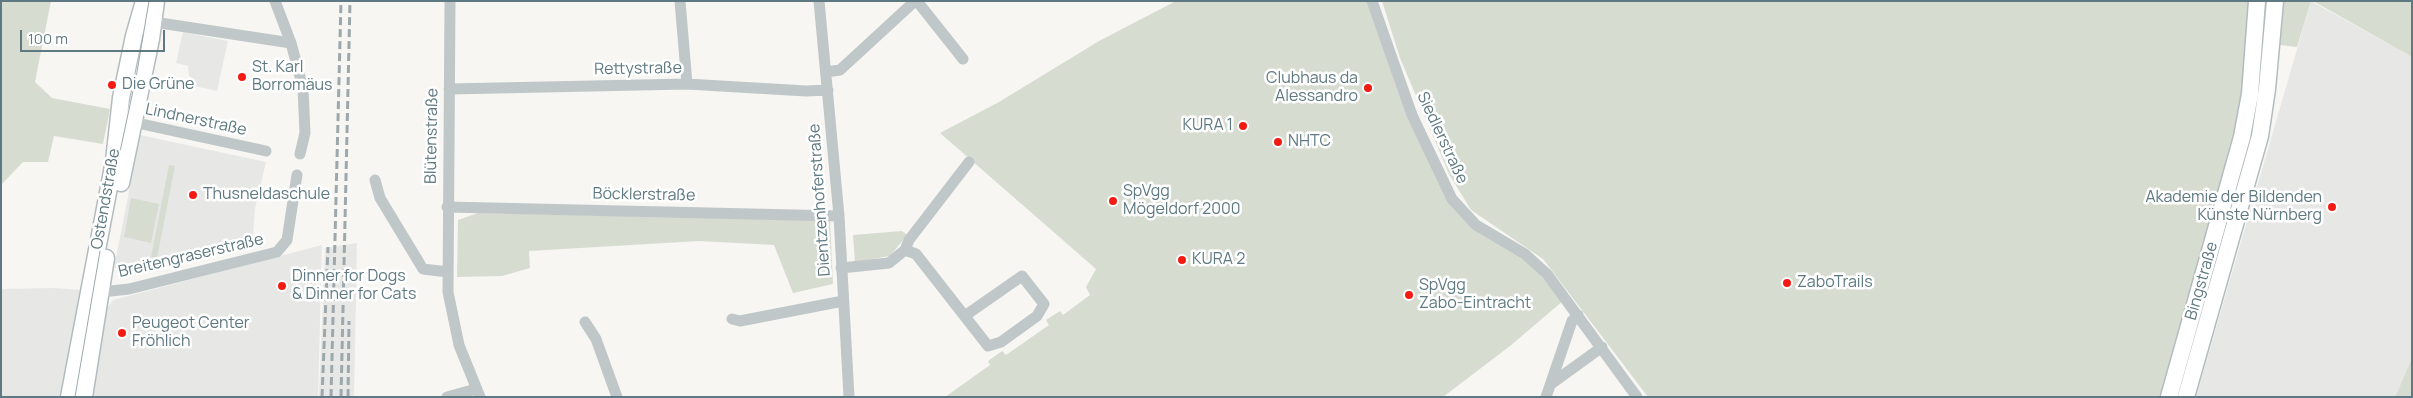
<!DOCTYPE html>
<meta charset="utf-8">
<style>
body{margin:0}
#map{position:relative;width:2413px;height:398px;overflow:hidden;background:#f7f6f2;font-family:Manrope,sans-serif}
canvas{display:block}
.frame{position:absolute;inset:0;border:2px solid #5e7981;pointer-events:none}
.scale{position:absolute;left:20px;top:30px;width:145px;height:22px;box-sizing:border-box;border:2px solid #5e7981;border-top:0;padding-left:6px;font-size:15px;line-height:18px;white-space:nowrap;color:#5e7981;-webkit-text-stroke:4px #fff;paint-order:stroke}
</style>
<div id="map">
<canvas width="2413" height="398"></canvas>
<div class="frame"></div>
<div class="scale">100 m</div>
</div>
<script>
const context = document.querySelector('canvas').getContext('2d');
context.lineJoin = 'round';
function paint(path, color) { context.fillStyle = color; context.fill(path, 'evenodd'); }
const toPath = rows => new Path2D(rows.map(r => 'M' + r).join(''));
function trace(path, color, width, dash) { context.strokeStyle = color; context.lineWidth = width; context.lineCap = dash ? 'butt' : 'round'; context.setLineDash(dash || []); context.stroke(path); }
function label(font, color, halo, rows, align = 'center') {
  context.font = font + ' Manrope,sans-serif'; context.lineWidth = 5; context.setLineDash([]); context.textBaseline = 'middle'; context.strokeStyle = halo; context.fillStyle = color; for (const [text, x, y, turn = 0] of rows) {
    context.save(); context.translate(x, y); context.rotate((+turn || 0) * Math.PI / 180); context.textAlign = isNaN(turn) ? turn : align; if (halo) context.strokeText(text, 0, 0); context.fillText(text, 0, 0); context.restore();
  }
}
const built = toPath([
 [2311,1,2412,57,2412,358,2395,397,2196,397],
 [183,32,228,41,217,91,190,85,191,77,189,76,188,66,176,63],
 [140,135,266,162,255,208,253,238,135,268,114,268],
 [357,243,354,397,319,397,325,248],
 [322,245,318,397,90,397,106,310,113,300],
 [54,288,85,290,65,397,1,397,1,289]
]);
const green = toPath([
 [1,1,51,1,35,82,52,98,110,109,103,144,54,136,48,162,23,162,1,185],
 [1176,1,1367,1,1408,119,1449,201,1529,262,1563,301,1510,346,1443,397,945,397,990,365,988,361,1002,351,1006,355,1049,325,1046,320,1060,311,1063,315,1090,295,1086,287,1096,269,940,133,999,102,1099,41],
 [1382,1,2248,1,2241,108,2216,215,2160,397,1648,397,1543,259,1471,210,1449,174,1400,58],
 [2284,1,2311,1,2297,47,2280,45],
 [2313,1,2412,1,2412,57],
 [169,165,175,166,157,258,151,257],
 [131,198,159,204,151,243,124,237],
 [478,213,830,220,833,284,793,293,774,245,699,241,529,251,530,268,502,276,457,277,458,220],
 [902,231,907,235,890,256,855,262,853,235],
 [2412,358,2412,397,2395,397]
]);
const street = toPath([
 [275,1,291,43,303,88,305,133,300,154],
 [450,1,448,292,459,345,480,397],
 [680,1,687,84],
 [819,1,839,216,849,397],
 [917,1,963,59],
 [1372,1,1412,115,1452,199,1476,225,1525,254,1547,274,1637,397],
 [147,21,291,43],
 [826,72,840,70,915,1],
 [449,89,687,84,806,91,828,90],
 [128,121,266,151],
 [375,180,380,198,423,269,448,272],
 [447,207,839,216],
 [905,250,909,240,969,162],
 [841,268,889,263,905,250,916,254,988,346,1001,342,1037,316,1044,304,1022,276,966,315],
 [94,289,111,291,129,289,277,252,287,240,297,175],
 [732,319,740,321,843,301],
 [585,322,596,339,617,397],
 [1551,384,1602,347],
 [447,397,476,389],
 [1546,397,1572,321,1578,315]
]);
const secondary = toPath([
 [121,183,151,39,156,1],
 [69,397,114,161,121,98,134,36,144,1],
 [84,397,106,258],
 [2169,397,2242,137,2250,94,2257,1],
 [2186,397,2260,136,2267,89,2275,1]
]);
const tram = toPath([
 [75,397,105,222,137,72,149,1]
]);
const rail = toPath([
 [322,397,328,247],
 [331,397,341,1],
 [341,397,350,1],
 [348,397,349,321]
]);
const markers = [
 [242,77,5,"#f51b13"],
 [112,85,5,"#f51b13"],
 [1368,88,5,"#f51b13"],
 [1243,126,5,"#f51b13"],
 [1278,142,5,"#f51b13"],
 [193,195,5,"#f51b13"],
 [1113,201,5,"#f51b13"],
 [2332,207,5,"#f51b13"],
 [1182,260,5,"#f51b13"],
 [1787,283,5,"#f51b13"],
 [282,286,5,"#f51b13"],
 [1409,295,5,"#f51b13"],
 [122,333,5,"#f51b13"]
];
const poiNames = [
 ["St. Karl",252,68],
 ["Borromäus",252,86],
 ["Clubhaus da",1358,79,"right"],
 ["Alessandro",1358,97,"right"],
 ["Die Grüne",122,85],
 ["KURA 1",1233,126,"right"],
 ["NHTC",1288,142],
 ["SpVgg",1123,192],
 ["Mögeldorf 2000",1123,210],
 ["Thusneldaschule",203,195],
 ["Akademie der Bildenden",2322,198,"right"],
 ["Künste Nürnberg",2322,216,"right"],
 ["KURA 2",1192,260],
 ["Dinner for Dogs",292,277],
 ["& Dinner for Cats",292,295],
 ["ZaboTrails",1797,283],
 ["SpVgg",1419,286],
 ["Zabo-Eintracht",1419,304],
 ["Peugeot Center",132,324],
 ["Fröhlich",132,342]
];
const streetNames = [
 ["Rettystraße",638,69,-1],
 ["Lindnerstraße",196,120,12],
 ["Blütenstraße",432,136,-89],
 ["Siedlerstraße",1442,138,65],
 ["Böcklerstraße",644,195,1],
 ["Ostendstraße",106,199,-80],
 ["Dientzenhoferstraße",820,200,-94],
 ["Breitengraserstraße",191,256,-13],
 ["Bingstraße",2202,281,-74]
];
paint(built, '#e7e7e6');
paint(green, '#d7dcd1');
trace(secondary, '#b2bbbe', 19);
trace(street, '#c0c7c9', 11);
trace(secondary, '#fff', 16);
trace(tram, '#9da8ac', 1);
trace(rail, '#9da8ac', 3, [8, 4]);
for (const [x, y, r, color] of markers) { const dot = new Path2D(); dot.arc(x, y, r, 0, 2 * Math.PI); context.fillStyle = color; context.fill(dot); trace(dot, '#fff', 2); }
label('16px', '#5e7981', '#fff', poiNames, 'left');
label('16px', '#5e7981', '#fff', streetNames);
</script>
